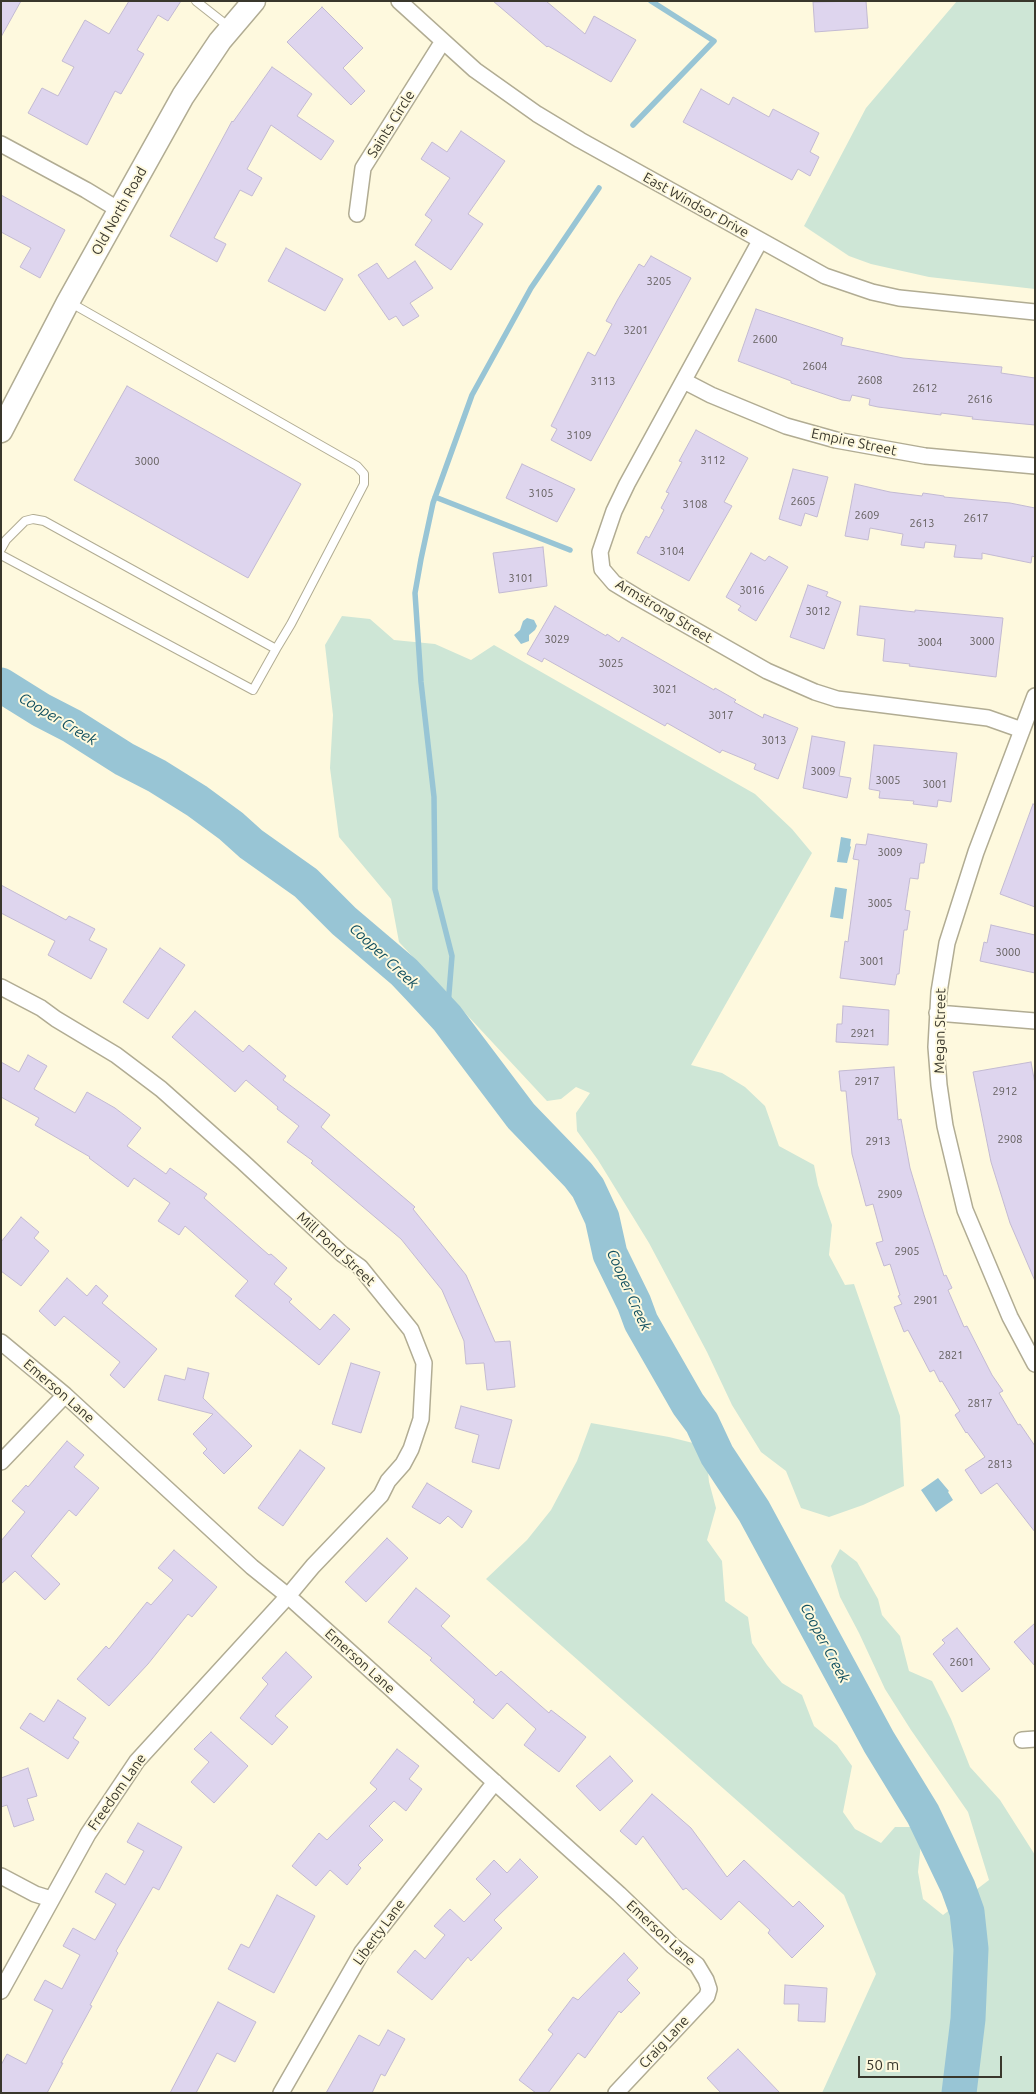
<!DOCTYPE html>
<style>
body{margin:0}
#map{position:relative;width:1036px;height:2094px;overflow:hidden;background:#fef9de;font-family:Ubuntu,sans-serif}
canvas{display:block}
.frame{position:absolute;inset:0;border:2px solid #39372c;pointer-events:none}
.scale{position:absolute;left:858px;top:2056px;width:144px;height:22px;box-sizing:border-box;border:2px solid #39372c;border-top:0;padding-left:6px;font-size:15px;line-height:18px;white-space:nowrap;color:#39372c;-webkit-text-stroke:4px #fef9de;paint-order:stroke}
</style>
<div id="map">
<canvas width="1036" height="2094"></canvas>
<div class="frame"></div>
<div class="scale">50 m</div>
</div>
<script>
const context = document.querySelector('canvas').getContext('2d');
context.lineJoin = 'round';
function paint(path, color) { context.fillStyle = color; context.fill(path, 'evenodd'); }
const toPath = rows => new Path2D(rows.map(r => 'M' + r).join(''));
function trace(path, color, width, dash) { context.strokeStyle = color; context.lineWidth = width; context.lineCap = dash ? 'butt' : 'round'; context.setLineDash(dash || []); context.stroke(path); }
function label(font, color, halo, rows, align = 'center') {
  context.font = font + ' Ubuntu,sans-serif'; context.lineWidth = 4; context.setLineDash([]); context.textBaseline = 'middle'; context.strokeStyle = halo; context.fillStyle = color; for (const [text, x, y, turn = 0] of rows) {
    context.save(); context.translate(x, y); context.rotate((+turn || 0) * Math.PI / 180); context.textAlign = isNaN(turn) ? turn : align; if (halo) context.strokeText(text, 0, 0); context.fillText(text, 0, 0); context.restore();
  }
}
const green = toPath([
 [957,1,1035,1,1035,289,929,277,871,264,849,256,804,226,866,108],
 [342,616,370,619,394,640,435,644,471,660,494,645,755,794,792,829,812,853,691,1065,722,1073,745,1087,765,1106,779,1146,814,1165,818,1185,832,1225,829,1255,845,1285,854,1284,900,1416,904,1486,863,1505,829,1517,801,1508,786,1471,761,1452,732,1405,707,1352,649,1243,598,1160,577,1131,576,1113,590,1093,576,1087,561,1099,547,1101,399,942,391,899,339,837,330,768,333,715,325,645],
 [591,1423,669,1437,693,1443,707,1461,709,1482,716,1508,707,1540,722,1561,725,1601,748,1617,752,1643,767,1665,782,1683,802,1695,814,1726,837,1745,852,1766,843,1812,855,1829,881,1843,895,1827,911,1827,921,1843,918,1872,923,1899,943,1915,989,1880,968,1812,911,1730,885,1689,859,1633,840,1597,831,1566,840,1549,857,1562,878,1599,882,1615,900,1636,909,1671,932,1681,951,1719,970,1767,1000,1800,1035,1855,1035,2093,822,2093,876,1974,844,1895,486,1579,527,1540,551,1510,577,1461]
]);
const water = toPath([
 [527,618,534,620,537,626,535,630,529,635,529,641,521,644,514,635,520,630,523,621],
 [841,837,851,839,850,846,851,847,847,863,837,862],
 [835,887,847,889,843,919,830,917],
 [938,1478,949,1491,948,1492,953,1500,936,1512,921,1490]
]);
const stream = toPath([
 [633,125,714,41,651,1],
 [435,497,570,550],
 [447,1018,452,956,435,889,434,797,421,682,415,593,421,559,433,503,472,395,531,288,599,188]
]);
const river = toPath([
 [1,685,41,710,72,726,124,759,157,776,197,801,231,826,251,844,306,883,344,921,404,972,421,990,447,1018,521,1116,578,1175,588,1188,602,1218,610,1254,634,1303,641,1322,688,1404,702,1423,717,1455,754,1511,879,1742,923,1814,958,1887,967,1912,971,1949,968,2019,959,2093]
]);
const building = toPath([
 [1,1,21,1,1,37,1,1],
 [129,1,181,1,168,21,158,15,137,50,144,54,121,94,115,91,87,145,28,113,42,88,58,96,74,67,62,61,85,20,109,34,129,1],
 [493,1,546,1,585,34,594,16,636,40,611,82,548,46,547,47,493,1],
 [866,1,868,28,815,32,813,2,866,1],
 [322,7,363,48,343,68,365,91,351,105,287,42,322,7],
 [272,67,312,94,297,116,334,141,321,160,271,125,247,169,262,178,252,196,240,190,214,238,226,244,217,262,170,236,232,121,233,122,272,67],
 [701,89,729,105,733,97,769,117,773,109,819,133,810,152,819,157,810,176,798,169,792,180,683,122,701,89],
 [461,131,505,161,468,214,483,224,451,270,415,245,432,220,425,215,450,178,421,159,432,142,447,152,461,131],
 [1,195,65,230,40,278,20,267,31,248,1,232,1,195],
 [286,248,343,279,325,311,268,281,286,248],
 [651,256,691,278,591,461,551,440,557,429,551,426,588,352,595,356,612,324,606,321,618,299,639,264,644,267,651,256],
 [415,261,433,288,410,303,419,316,403,326,396,316,389,320,358,275,377,263,388,279,415,261],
 [756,309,843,338,841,345,903,358,1002,367,1001,373,1035,378,1035,425,972,419,973,417,941,413,941,415,878,407,869,405,870,399,852,395,850,401,842,400,791,383,791,381,738,361,756,309],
 [127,386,301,484,248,578,74,480,127,386],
 [696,430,748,458,724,502,732,506,689,581,637,553,646,536,649,538,664,510,661,508,669,493,666,492,682,462,679,461,696,430],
 [522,464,575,489,557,522,506,498,522,464],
 [793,469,828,477,817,517,805,513,801,526,779,519,793,469],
 [855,484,890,492,922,496,923,493,944,496,944,497,1010,503,1035,508,1035,557,1032,556,1031,563,982,553,982,559,954,557,956,545,925,542,924,548,901,545,903,534,870,528,868,540,845,536,855,484],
 [543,547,547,586,499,593,493,553,543,547],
 [751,553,765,561,769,556,788,567,756,621,738,610,741,606,726,597,751,553],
 [808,585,828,592,826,596,841,602,824,649,790,637,808,585],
 [555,606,606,636,607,634,619,642,622,637,714,690,715,688,736,700,734,702,763,718,764,714,798,728,778,779,754,769,756,764,722,750,720,753,667,723,665,726,544,658,542,662,527,654,555,606],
 [860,606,915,612,915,610,1003,618,996,677,909,666,910,664,883,661,885,639,857,635,860,606],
 [812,736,845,742,839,776,851,778,847,798,803,788,812,736],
 [874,745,957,753,951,802,938,800,937,807,913,804,914,801,879,798,880,791,869,789,874,745],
 [1033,804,1035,805,1035,907,1000,894,1033,804],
 [868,834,927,844,924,863,920,863,918,879,910,878,905,910,910,911,907,930,904,930,899,974,897,974,895,985,840,978,845,941,848,942,859,860,853,859,856,844,866,845,868,834],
 [1,885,66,920,69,916,95,929,89,940,107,949,91,979,48,955,55,941,1,913,1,885],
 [991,925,1035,935,1035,973,980,961,984,942,987,943,991,925],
 [160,948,185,965,148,1019,123,1002,160,948],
 [843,1006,889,1010,888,1045,836,1042,837,1024,842,1024,843,1006],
 [195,1011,243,1052,249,1045,286,1076,283,1080,330,1115,321,1127,415,1207,413,1209,466,1275,495,1342,510,1341,515,1387,487,1390,484,1363,466,1364,464,1341,442,1290,401,1239,311,1163,313,1161,287,1142,299,1126,277,1109,278,1107,246,1080,235,1092,172,1037,195,1011],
 [28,1055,47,1066,34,1089,75,1113,87,1092,115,1108,141,1128,127,1146,166,1174,170,1168,207,1194,204,1198,269,1255,271,1254,287,1268,274,1284,292,1299,289,1302,320,1330,334,1314,350,1329,319,1365,235,1296,248,1281,185,1226,179,1235,158,1221,170,1203,134,1178,128,1187,89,1158,90,1157,35,1125,39,1118,1,1097,1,1062,19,1072,28,1055],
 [1031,1062,1035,1084,1035,1281,1010,1223,991,1162,973,1072,1031,1062],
 [894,1067,898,1120,901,1119,910,1168,924,1215,944,1276,946,1275,952,1288,948,1290,964,1327,967,1326,992,1375,1003,1391,999,1393,1018,1425,1020,1424,1035,1446,1035,1532,997,1483,981,1494,965,1470,985,1457,967,1432,966,1433,955,1415,960,1411,942,1381,940,1382,934,1370,930,1372,908,1330,904,1332,894,1307,902,1304,898,1296,900,1295,890,1264,884,1266,876,1243,883,1241,873,1204,866,1206,852,1154,846,1091,841,1091,839,1071,894,1067],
 [21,1217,39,1232,34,1238,49,1251,21,1286,1,1271,1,1242,21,1217],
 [67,1278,87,1296,96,1285,108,1296,102,1303,157,1349,124,1388,110,1375,120,1362,64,1316,55,1326,39,1311,67,1278],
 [351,1363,380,1372,361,1433,332,1424,351,1363],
 [188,1368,209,1373,203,1398,252,1446,224,1474,203,1453,207,1449,193,1434,213,1414,158,1400,165,1375,185,1380,188,1368],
 [461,1406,512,1420,499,1469,472,1462,479,1435,455,1428,461,1406],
 [67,1441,84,1455,74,1467,99,1488,76,1516,69,1510,31,1556,60,1584,45,1600,15,1571,1,1584,1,1541,25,1512,12,1501,26,1485,28,1487,67,1441],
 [300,1450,325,1468,283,1526,258,1508,300,1450],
 [427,1483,472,1511,462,1528,448,1516,440,1524,412,1507,427,1483],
 [387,1538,408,1558,366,1602,345,1582,387,1538],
 [174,1550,217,1587,192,1617,188,1614,148,1664,109,1706,77,1679,106,1646,109,1649,147,1602,151,1605,173,1580,158,1568,174,1550],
 [416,1588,450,1616,441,1626,496,1676,501,1671,549,1713,551,1710,586,1737,559,1772,524,1745,536,1729,507,1703,493,1719,473,1702,475,1700,430,1660,432,1658,388,1622,416,1588],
 [1035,1623,1035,1666,1014,1642,1035,1623],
 [957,1628,990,1669,962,1692,933,1654,945,1643,942,1640,957,1628],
 [286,1652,312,1677,275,1716,288,1727,272,1745,240,1718,268,1684,262,1678,286,1652],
 [58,1700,86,1718,73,1738,79,1742,68,1759,20,1728,30,1713,44,1722,58,1700],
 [211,1732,248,1766,214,1803,191,1782,209,1762,194,1749,211,1732],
 [397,1749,419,1766,409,1779,422,1789,406,1811,394,1801,369,1826,383,1840,358,1865,361,1868,347,1885,330,1870,316,1886,292,1866,319,1833,327,1840,377,1789,370,1783,397,1749],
 [610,1756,633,1781,600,1811,576,1786,610,1756],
 [28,1768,37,1796,27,1799,34,1820,14,1827,7,1805,1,1807,1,1778,28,1768],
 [652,1794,691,1828,727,1877,744,1860,793,1907,799,1901,824,1926,792,1958,768,1933,770,1930,739,1901,721,1920,686,1888,683,1890,643,1836,636,1845,620,1831,652,1794],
 [138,1823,182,1847,159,1890,153,1887,116,1951,118,1953,90,2005,92,2006,61,2063,63,2063,47,2093,1,2093,1,2065,7,2054,26,2064,53,2010,34,2000,45,1980,62,1989,80,1955,63,1946,73,1928,95,1940,116,1904,95,1892,106,1873,125,1885,144,1851,127,1842,138,1823],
 [520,1859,538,1877,494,1920,502,1928,471,1961,468,1957,432,2000,397,1972,415,1950,425,1959,445,1935,434,1926,450,1909,464,1922,491,1894,476,1879,494,1860,507,1873,520,1859],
 [277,1895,315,1916,274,1993,228,1969,241,1944,249,1948,277,1895],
 [624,1953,638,1968,627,1980,640,1993,621,2013,619,2011,585,2058,578,2053,548,2093,536,2093,519,2080,553,2034,548,2030,573,1997,578,2000,624,1953],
 [785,1985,827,1988,825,2022,798,2021,799,2004,784,2004,785,1985],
 [218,2002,256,2022,235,2062,217,2053,196,2093,170,2093,218,2002],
 [388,2030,405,2039,385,2076,381,2074,372,2093,326,2093,359,2035,379,2046,388,2030],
 [738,2049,780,2093,721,2093,707,2078,738,2049]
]);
const lane = toPath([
 [196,1,229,27],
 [1,549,6,540,25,521,33,519,44,521,276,649,291,624,364,484,364,474,357,466,71,303],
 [1,555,253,690,276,649]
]);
const street = toPath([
 [399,1,475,70,537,114,580,140,825,276,872,292,899,298,1035,312],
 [1,144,86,190,119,210],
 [357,214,363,168,443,41],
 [760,241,627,484,614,511,600,552,602,569,614,583,637,597,767,671,815,692,837,699,988,718,1022,730],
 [684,381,711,395,786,426,836,440,925,456,1035,466],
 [1035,696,976,852,947,943,939,992,936,1047,939,1085,945,1126,965,1210,1010,1317,1035,1364],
 [1,987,41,1008,56,1019,116,1055,161,1089,243,1162,342,1254,360,1267,411,1330,424,1363,421,1419,411,1449,403,1464,388,1481,381,1495,313,1566,288,1596,137,1761,88,1834,1,1991],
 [937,1013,1035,1021],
 [1,1342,65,1395,252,1567,288,1596,619,1894,673,1946,697,1965,706,1980,709,1989,707,1996,616,2093],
 [1,1462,65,1395],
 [1022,1740,1035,1739],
 [1,1876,35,1894,51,1899],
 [281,2093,362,1952,495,1782]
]);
const secondary = toPath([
 [1,431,68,302,183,96,220,41,254,1]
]);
const numberNames = [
 ["3205",659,281],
 ["3201",636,330],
 ["2600",765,339],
 ["2604",815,366],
 ["2608",870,380],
 ["3113",603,381],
 ["2612",925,388],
 ["2616",980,399],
 ["3109",579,435],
 ["3112",713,460],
 ["3000",147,461],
 ["3105",541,493],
 ["2605",803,501],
 ["3108",695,504],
 ["2609",867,515],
 ["2617",976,518],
 ["2613",922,523],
 ["3104",672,551],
 ["3101",521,578],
 ["3016",752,590],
 ["3012",818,611],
 ["3029",557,639],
 ["3000",982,641],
 ["3004",930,642],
 ["3025",611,663],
 ["3021",665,689],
 ["3017",721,715],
 ["3013",774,740],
 ["3009",823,771],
 ["3005",888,780],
 ["3001",935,784],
 ["3009",890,852],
 ["3005",880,903],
 ["3000",1008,952],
 ["3001",872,961],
 ["2921",863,1033],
 ["2917",867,1081],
 ["2912",1005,1091],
 ["2908",1010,1139],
 ["2913",878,1141],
 ["2909",890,1194],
 ["2905",907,1251],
 ["2901",926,1300],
 ["2821",951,1355],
 ["2817",980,1403],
 ["2813",1000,1464],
 ["2601",962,1662]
];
const streetNames = [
 ["Saints Circle",391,124,-58],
 ["East Windsor Drive",696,205,29],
 ["Old North Road",119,211,-61],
 ["Empire Street",854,442,12],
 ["Armstrong Street",664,611,31],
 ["Megan Street",940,1031,-89],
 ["Mill Pond Street",336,1249,43],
 ["Emerson Lane",59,1391,41],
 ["Emerson Lane",360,1661,42],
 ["Freedom Lane",117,1792,-55],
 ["Liberty Lane",379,1932,-54],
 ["Emerson Lane",661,1933,43],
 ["Craig Lane",664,2042,-47]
];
const waterNames = [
 ["Cooper Creek",58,719,31],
 ["Cooper Creek",384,956,43],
 ["Cooper Creek",629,1290,66],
 ["Cooper Creek",825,1643,62]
];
paint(green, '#cee6d6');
paint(water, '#98c5d5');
trace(stream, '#98c5d5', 5.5);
trace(river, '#98c5d5', 35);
paint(building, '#ded5ee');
trace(building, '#c3bad2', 1);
trace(lane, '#b1ac93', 10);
trace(street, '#b1ac93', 18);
trace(secondary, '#b1ac93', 25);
trace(lane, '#fff', 8);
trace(street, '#fff', 15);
trace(secondary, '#fff', 22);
label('11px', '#625e5c', null, numberNames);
label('14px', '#39372c', '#fef9de', streetNames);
label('italic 15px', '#104f5f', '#fef9de', waterNames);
</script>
